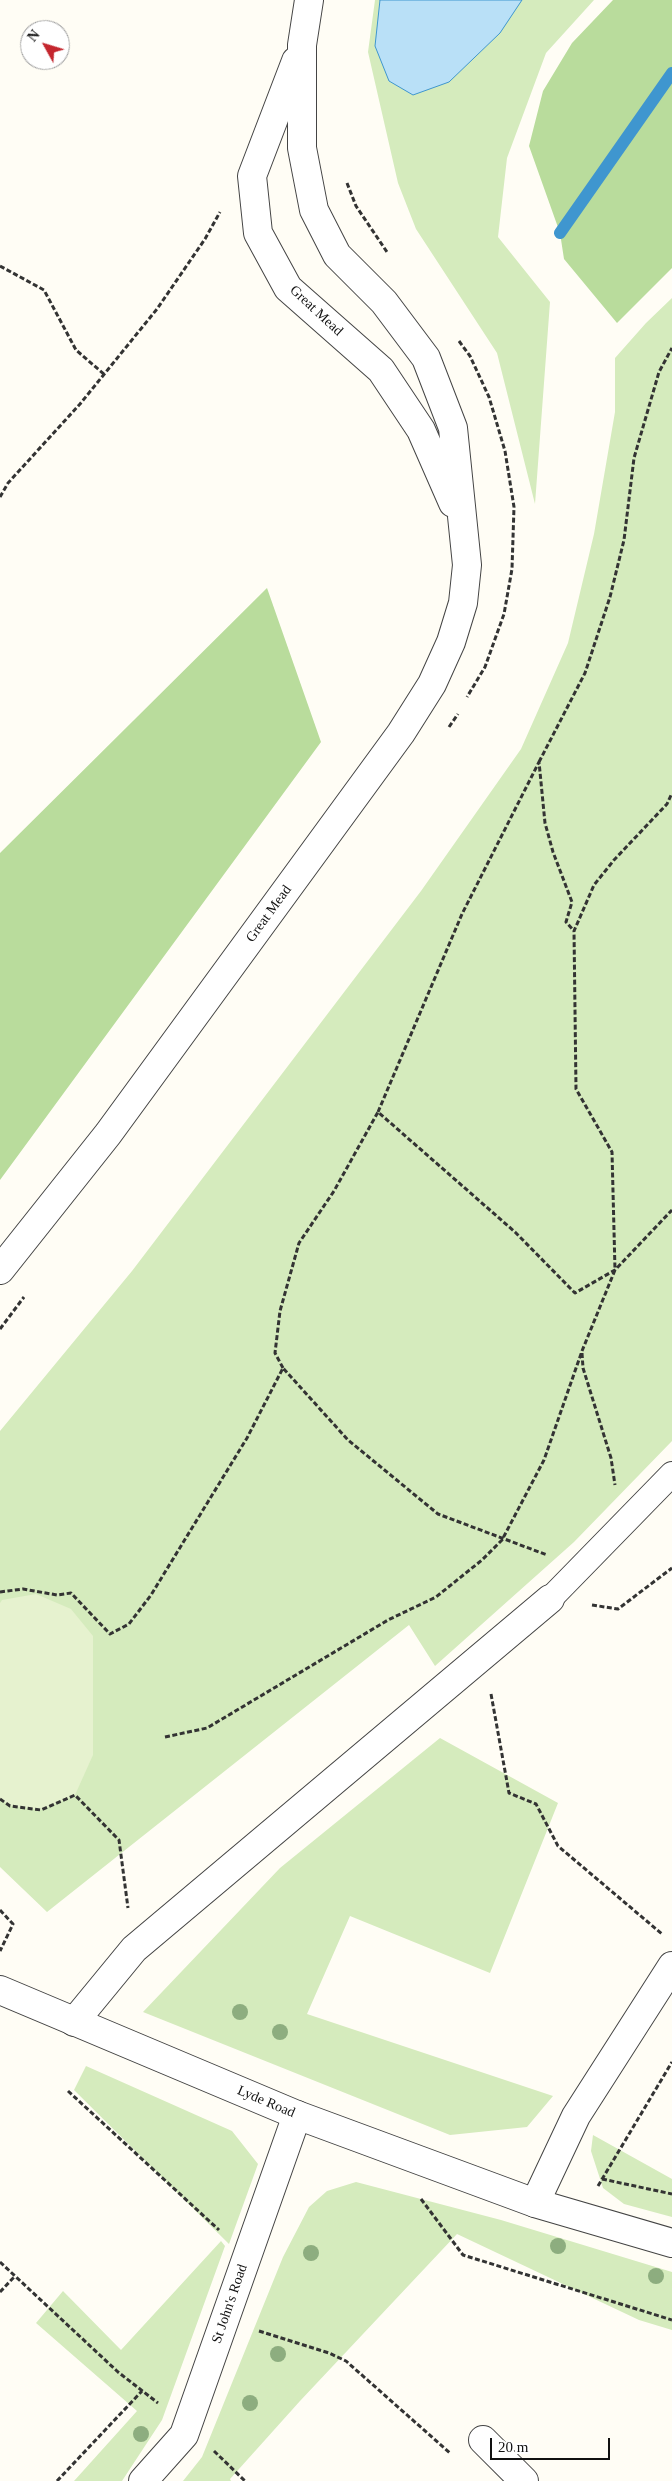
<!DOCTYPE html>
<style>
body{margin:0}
#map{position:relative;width:672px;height:2481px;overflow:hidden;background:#fffdf5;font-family:Georgia,serif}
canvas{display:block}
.north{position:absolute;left:20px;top:20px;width:50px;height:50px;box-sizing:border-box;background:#fff;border:1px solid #a0a0a0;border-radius:50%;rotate:309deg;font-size:14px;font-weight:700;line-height:20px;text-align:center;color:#111}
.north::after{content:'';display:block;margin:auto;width:18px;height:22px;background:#c4262e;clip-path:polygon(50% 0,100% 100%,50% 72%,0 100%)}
.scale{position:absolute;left:490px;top:2438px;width:120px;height:22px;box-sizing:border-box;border:2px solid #111;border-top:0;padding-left:6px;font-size:15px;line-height:18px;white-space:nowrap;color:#111;-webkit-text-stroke:4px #fff;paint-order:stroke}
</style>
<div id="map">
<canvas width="672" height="2481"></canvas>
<div class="north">N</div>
<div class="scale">20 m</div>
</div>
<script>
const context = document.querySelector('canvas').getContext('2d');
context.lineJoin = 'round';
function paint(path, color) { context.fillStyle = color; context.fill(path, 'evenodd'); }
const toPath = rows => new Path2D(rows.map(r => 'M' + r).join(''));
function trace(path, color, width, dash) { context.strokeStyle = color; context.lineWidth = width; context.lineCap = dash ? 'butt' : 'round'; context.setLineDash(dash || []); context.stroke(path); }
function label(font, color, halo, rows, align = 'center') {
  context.font = font + ' Georgia,serif'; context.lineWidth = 5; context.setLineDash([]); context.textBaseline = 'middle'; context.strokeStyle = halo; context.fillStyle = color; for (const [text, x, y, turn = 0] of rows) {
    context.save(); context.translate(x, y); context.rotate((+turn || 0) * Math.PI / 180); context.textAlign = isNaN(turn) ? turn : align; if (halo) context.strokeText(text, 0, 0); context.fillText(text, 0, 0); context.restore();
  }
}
const green = toPath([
 [375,0,594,0,546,53,507,158,498,237,550,302,535,504,497,353,416,229,398,183,368,52],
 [672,298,672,1441,574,1542,435,1666,409,1625,47,1912,0,1867,0,1431,132,1271,421,891,521,749,568,643,594,534,615,412,615,358,646,323],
 [440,1738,558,1803,490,1973,350,1916,307,2014,553,2096,527,2127,450,2135,143,2012,280,1868],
 [86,2066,232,2131,258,2164,229,2244,74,2090],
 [593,2135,672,2179,672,2217,624,2204,603,2188,591,2151],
 [356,2182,501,2220,672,2272,672,2330,639,2320,457,2234,300,2401,230,2479,231,2481,183,2481,202,2457,283,2257,309,2207,327,2191],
 [221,2241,225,2246,162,2420,122,2481,74,2481,137,2411,36,2323,63,2291,121,2350]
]);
const forest = toPath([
 [613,0,672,0,672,268,617,323,564,259,560,233,529,146,543,91,572,43],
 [267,588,321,742,0,1180,0,853]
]);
const pitch = toPath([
 [36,1594,71,1609,93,1636,93,1755,75,1795,41,1810,10,1806,0,1799,0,1603,2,1600]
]);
const water = toPath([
 [380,0,522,0,500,33,449,82,413,95,389,81,375,46,380,0]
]);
const stream = toPath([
 [560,233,672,73]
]);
const path = toPath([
 [347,183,356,206,387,252],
 [0,266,44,290,76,350,105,375],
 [459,341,470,356,489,397,505,451,514,507,512,569,504,614,485,667,467,697],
 [0,497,8,483,80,404,157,309,205,239,220,212],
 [449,727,458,714],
 [539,762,585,673,610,597,624,540,634,458,659,372,672,348],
 [378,1112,462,914,539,762,545,823,553,852,572,902,566,922,574,931],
 [0,1329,24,1297],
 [582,1353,583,1368,611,1458,615,1485],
 [283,1368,275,1353,280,1311,299,1243,334,1191,378,1112,515,1232,575,1293,615,1270,672,1210],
 [0,1592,23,1589,57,1595,71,1593,110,1634,129,1624,151,1595,247,1438,283,1368,348,1440,438,1514,547,1555],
 [592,1605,618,1609,672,1568],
 [491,1694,509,1793,536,1804,558,1846,662,1934],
 [165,1737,207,1728,388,1620,436,1597,482,1560,502,1540,544,1460,582,1351,615,1270,612,1152,576,1089,574,931,594,885,614,860,667,804,672,793],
 [0,1799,10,1806,41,1810,75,1795,119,1840,128,1908],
 [0,1910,13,1924,0,1951],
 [68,2091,219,2230],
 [602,2179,672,2194],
 [598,2186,672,2062],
 [421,2199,463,2255,672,2320],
 [0,2262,118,2372,158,2403],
 [0,2292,15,2276],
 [259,2331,329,2353,346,2361,450,2453],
 [214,2451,245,2481],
 [57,2481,142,2391]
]);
const service = toPath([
 [550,1599,672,1474]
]);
const minor = toPath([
 [296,61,252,176,258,233,288,288,381,370,421,430,453,503],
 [0,1270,108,1134,401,733,432,684,451,642,463,603,467,565,453,428,426,358,384,302,337,255,314,210,302,148,302,45,309,0],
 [74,2022,134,1949,550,1599],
 [535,2203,576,2116,672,1966],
 [483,2440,524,2481],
 [143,2481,184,2435,297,2115]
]);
const tertiary = toPath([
 [0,1990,297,2115,535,2203,672,2243]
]);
const trees = [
 [240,2012],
 [280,2032],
 [558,2246],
 [311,2253],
 [656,2276],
 [278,2354],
 [250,2403],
 [141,2434]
];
const streetNames = [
 ["Great Mead",316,311,43],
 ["Great Mead",269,914,-54],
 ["Lyde Road",266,2102,23],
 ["St John's Road",230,2304,-71]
];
paint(green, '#d5ebbd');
paint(forest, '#b9dc9c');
paint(pitch, '#e6f2cf');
paint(water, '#b9e0f7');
trace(water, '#3f96cf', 1);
trace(stream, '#3f96cf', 12);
trace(service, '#444', 26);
trace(minor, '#444', 30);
trace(tertiary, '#444', 30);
trace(path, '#333', 3, [5, 2.5]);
trace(service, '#fff', 24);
trace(minor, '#fff', 28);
trace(tertiary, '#fff', 28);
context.fillStyle = '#8dad7f';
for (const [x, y] of trees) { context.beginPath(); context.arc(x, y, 8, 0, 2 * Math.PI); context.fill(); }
label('14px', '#111', '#fff', streetNames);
</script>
